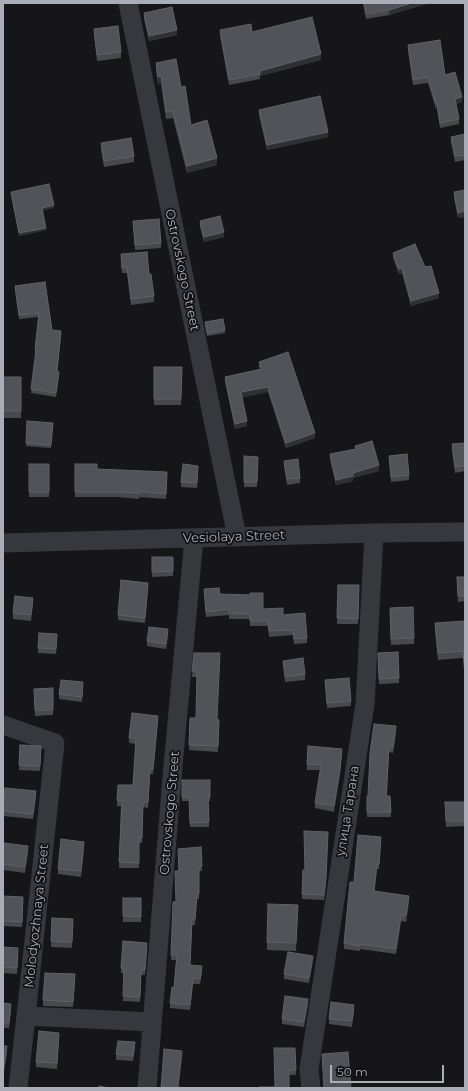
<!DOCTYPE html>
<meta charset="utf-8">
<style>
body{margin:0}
#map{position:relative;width:468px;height:1091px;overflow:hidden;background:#161618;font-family:Montserrat,sans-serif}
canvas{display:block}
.frame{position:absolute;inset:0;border:4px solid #a8adb8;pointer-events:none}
.scale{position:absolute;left:330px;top:1065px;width:114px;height:18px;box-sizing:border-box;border:2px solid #a8adb8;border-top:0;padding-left:5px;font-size:12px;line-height:14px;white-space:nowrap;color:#a8adb8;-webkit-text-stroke:3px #111113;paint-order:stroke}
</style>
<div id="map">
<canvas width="468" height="1091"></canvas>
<div class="frame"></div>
<div class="scale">50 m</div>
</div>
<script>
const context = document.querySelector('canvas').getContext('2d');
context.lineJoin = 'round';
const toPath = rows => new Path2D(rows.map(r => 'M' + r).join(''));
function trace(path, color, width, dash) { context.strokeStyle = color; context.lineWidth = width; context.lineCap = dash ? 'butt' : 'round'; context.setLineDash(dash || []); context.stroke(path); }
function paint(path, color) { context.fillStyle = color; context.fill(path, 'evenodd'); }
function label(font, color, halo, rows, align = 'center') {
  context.font = font + ' Montserrat,sans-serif'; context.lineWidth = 3.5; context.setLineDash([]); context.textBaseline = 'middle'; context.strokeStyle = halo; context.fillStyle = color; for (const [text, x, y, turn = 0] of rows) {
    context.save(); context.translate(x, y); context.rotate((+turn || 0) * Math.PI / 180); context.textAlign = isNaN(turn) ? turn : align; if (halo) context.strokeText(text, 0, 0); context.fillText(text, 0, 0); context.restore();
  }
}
const minor = toPath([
 [128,3,237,537],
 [3,543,374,533,465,532],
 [3,725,55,743,26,1016,18,1088],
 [26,1016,152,1022],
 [147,1088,172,777,194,538],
 [311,1088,309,1069,365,704,374,533]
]);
const wall = toPath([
 [363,3,430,3,389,15,366,19],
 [144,13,177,35,149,41,144,19],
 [94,29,121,52,121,58,97,61,94,34],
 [220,30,321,60,260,76,260,79,229,85,220,36],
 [408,45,445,75,462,102,456,104,459,119,459,124,440,128,437,109,436,109,428,83,413,85,408,50],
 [156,63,181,87,191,125,217,165,187,173,173,118,166,119,161,83,158,84,156,70],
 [259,110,328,137,267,150,259,115],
 [465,134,465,160,455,162,451,142,451,137],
 [101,143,134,156,134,162,104,167,101,149],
 [465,190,458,218,454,198,454,192],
 [11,192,54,208,42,210,46,230,19,236,11,195],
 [133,221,161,243,161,248,135,250],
 [200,221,224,237,204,242,200,227],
 [393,253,439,298,411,306,402,273,399,274,393,258],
 [121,254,149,274,154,296,154,302,131,305,127,273,122,273],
 [45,282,52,330,61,335,57,372,59,376,56,397,31,393,36,353,35,353,35,349,39,317,19,319,15,290,15,286],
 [205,322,225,330,225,333,207,336],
 [259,362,315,438,286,448,268,392,242,397,247,426,235,429,225,382,225,377,260,369,259,367],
 [154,367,182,367,181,405,154,405],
 [3,377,21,377,21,418,3,418],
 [27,421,53,423,51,448,26,446],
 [465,443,465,471,455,473,452,450,452,444],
 [355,446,379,471,353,478,353,481,336,485,330,460,330,454,355,449],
 [244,456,258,457,257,487,244,487],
 [389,456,409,475,409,480,391,482],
 [284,461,300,478,300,483,287,485,284,466],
 [29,464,49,464,49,497,29,497],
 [75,464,97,469,167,477,166,499,139,497,139,499,118,497,75,497],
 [198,471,197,488,181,487,181,482],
 [152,557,173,557,173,576,152,577],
 [465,577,465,601,458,602,457,583],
 [338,585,359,585,358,624,337,624],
 [148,588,145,623,118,620,118,615],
 [204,589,263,609,283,615,307,638,307,643,294,644,293,635,269,637,268,626,250,626,250,619,229,619,229,615,206,617],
 [33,603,31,621,13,619,13,613],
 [390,613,414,638,414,644,391,645],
 [465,621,465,681,463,658,438,660,435,631,435,623],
 [168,635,166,649,147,646,147,641],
 [57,639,56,654,38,653,38,648],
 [398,652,399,683,379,684,378,653],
 [194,653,217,719,219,720,218,752,189,750,190,718,196,718,197,677,192,677],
 [283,661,305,674,305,680,285,682],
 [325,680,351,701,351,706,327,708],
 [83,687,82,702,59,699,59,694],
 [53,688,53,715,35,716,34,689],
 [158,721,153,774,150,774,148,808,143,807,142,843,139,843,139,868,119,868,121,806,117,806,117,800,133,785,136,744,129,743,129,738],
 [396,732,393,753,389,752,387,796,390,796,391,817,367,817,367,796,368,796],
 [20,745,41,746,40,771,19,770],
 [342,754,340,774,334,812,315,808,315,803,321,770,307,770,307,764],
 [182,780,210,780,210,801,208,801,209,827,190,827,189,801,182,801],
 [36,797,33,819,3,816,3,808],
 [445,802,465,802,465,826,446,827],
 [381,842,379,869,377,869,374,891,409,902,406,922,401,921,396,954,360,949,360,951,344,949,344,943,354,882],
 [84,847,81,877,58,874,58,869],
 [178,849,202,866,202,871,199,871,199,899,197,899,195,925,192,925,190,965,202,972,200,984,193,984,190,1010,170,1008,170,1003,174,988,176,960,171,960,173,902,176,902,179,871],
 [28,851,25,873,3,870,3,853],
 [303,870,326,883,324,900,302,899],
 [3,896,23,902,22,927,3,926],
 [123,898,141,898,141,922,123,922],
 [298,905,296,951,267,950,267,942],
 [52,918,73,919,72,948,51,947],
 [3,947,18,953,17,974,3,973],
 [147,949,145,975,141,975,140,1002,123,1001,124,973,121,973,121,968],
 [313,961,309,983,284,979,284,974],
 [75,980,73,1007,43,1006,43,1000],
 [3,1003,11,1010,9,1028,3,1028],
 [308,1004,304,1027,282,1024,282,1019],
 [354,1010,352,1027,329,1024,329,1019],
 [59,1038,57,1069,36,1067,36,1062],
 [3,1046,7,1052,4,1072,3,1072],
 [135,1048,133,1061,116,1060,116,1054],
 [295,1048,296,1075,289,1075,275,1087]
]);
const shadedWall = toPath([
 [412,3,430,3,389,15,389,10],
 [177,30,177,35,149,41,149,36],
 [321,54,321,60,260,76,260,71],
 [161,76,161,83,158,84,158,77],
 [462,97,462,102,455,104,455,99],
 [436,104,437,104,437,109,436,109],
 [328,132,328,137,267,150,267,145],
 [217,158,217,165,187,173,187,166],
 [54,205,54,208,42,211,42,208],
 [465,211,465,217,458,218,458,213],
 [46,228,46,230,19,236,19,233],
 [224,232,224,237,204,242,204,237],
 [402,268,402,273,399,274,399,269],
 [439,293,439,298,411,306,411,301],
 [61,331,61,335,57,375,57,371],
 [59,372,59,376,56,397,56,393],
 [268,387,268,392,241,398,241,392],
 [247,421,247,426,235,429,235,424],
 [315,433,315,438,286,448,286,443],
 [379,465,379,471,353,478,353,481,336,485,336,480,353,473],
 [148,583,148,588,145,623,145,618],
 [33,598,33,603,31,621,31,615],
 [168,629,168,635,166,649,166,644],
 [158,716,158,721,153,774,153,769],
 [396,726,396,732,393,753,393,748],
 [342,749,340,774,334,812,334,806],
 [36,791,36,797,33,819,33,814],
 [328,832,326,883,324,900,324,895],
 [381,837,381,842,379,869,379,864],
 [84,842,84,847,81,877,81,871],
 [28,846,28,851,25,873,25,867],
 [377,864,377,869,374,896,374,891],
 [409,896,409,902,406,922,406,916],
 [401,916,401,921,396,954,396,949],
 [147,943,147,949,145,975,145,970],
 [313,956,313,961,309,983,309,978],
 [193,978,193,984,190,1010,190,1005],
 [308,999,308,1004,304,1027,304,1022],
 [11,1004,11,1010,9,1028,9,1023],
 [354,1005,354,1010,352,1027,352,1021],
 [59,1033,59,1038,57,1069,57,1063],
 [7,1046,7,1052,4,1072,4,1067],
 [182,1051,182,1056,178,1088]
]);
const building = toPath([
 [364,3,412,3,389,10,366,14,364,3],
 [172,7,177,30,149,36,144,13,172,7],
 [312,17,321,54,260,71,260,74,229,80,220,30,251,24,252,32,312,17],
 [118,26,121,52,97,55,94,29,118,26],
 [440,40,445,75,455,72,462,97,455,99,459,119,440,123,437,104,436,104,428,77,413,80,408,45,440,40],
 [176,59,181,87,185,86,191,125,207,120,217,158,187,166,173,111,166,112,161,76,158,77,156,63,176,59],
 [320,96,328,132,267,145,259,110,320,96],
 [465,134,465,155,455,156,451,137,465,134],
 [131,138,134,156,104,161,101,143,131,138],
 [49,184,54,205,42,208,46,228,19,233,11,192,49,184],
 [465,190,465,211,458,213,454,192,465,190],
 [220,216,224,232,204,237,200,221,220,216],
 [159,219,161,243,135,245,133,221,159,219],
 [415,244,425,267,431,266,439,293,411,301,402,268,399,269,393,253,415,244],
 [147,252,149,274,151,274,154,296,131,299,127,267,122,268,121,254,147,252],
 [45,282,52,330,61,331,57,371,59,372,56,393,31,389,36,350,35,349,39,313,19,315,15,286,45,282],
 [223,319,225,330,207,333,205,322,223,319],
 [288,352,315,433,286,443,268,387,241,392,247,421,235,424,225,377,262,369,259,362,288,352],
 [154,367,182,367,181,399,154,399,154,367],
 [3,377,21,377,21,411,3,411,3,377],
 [27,421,53,423,51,445,26,443,27,421],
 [372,441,379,465,353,473,353,476,336,480,330,454,356,449,355,446,372,441],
 [465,443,465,466,455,467,452,444,465,443],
 [407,454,409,475,391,477,389,456,407,454],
 [244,456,258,457,257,482,244,482,244,456],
 [298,459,300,478,287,479,284,461,298,459],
 [29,464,49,464,49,492,29,492,29,464],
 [75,464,97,464,97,469,167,472,166,494,139,491,139,493,118,492,75,492,75,464],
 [183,464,198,466,197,483,181,482,183,464],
 [152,557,173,557,173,571,152,572,152,557],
 [457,577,465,577,465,596,458,596,457,577],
 [121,580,148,583,145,618,118,615,121,580],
 [338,585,359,585,358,619,337,618,338,585],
 [219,588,220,594,250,595,250,593,263,593,263,609,283,608,283,615,305,613,307,638,294,639,293,630,269,631,268,621,250,621,250,614,229,613,229,609,206,612,204,589,219,588],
 [15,596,33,598,31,615,13,613,15,596],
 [413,607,414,638,391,639,390,608,413,607],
 [465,621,465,674,463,651,438,653,435,623,465,621],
 [149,627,168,629,166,644,147,641,149,627],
 [39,633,57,634,56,649,38,648,39,633],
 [398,652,399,678,379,679,378,653,398,652],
 [194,653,220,653,217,719,219,720,218,746,189,745,190,718,196,718,197,672,192,671,194,653],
 [303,658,305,674,285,677,283,661,303,658],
 [349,678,351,701,327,703,325,680,349,678],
 [61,680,83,682,82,697,59,694,61,680],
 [53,688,53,710,35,710,34,689,53,688],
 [132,713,158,716,153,769,150,769,148,802,143,802,142,838,139,838,139,863,119,862,122,801,117,800,118,785,133,785,136,738,129,738,132,713],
 [374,724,396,726,393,748,389,747,386,796,390,796,391,812,367,812,367,796,368,796,370,753,374,724],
 [20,745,41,746,40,766,19,765,20,745],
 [308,746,342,749,340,769,334,806,315,803,321,765,307,764,308,746],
 [182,780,210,780,210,797,208,797,209,822,190,823,189,797,182,797,182,780],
 [5,788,36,791,33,814,3,811,5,788],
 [445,802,465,802,465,821,446,821,445,802],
 [304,831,328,832,326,878,324,895,302,894,303,870,305,870,304,831],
 [358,835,381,837,379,864,377,864,374,891,409,896,406,916,401,916,396,949,360,944,360,946,344,943,350,882,354,882,358,835],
 [61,839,84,842,81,871,58,869,61,839],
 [4,843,28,846,25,867,3,864,3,853,4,843],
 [201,847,202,866,199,866,199,894,197,894,195,919,192,919,190,965,202,966,200,979,193,978,190,1005,170,1003,172,987,174,988,177,955,171,955,173,902,176,902,175,871,179,871,178,849,201,847],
 [3,896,23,897,22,922,3,921,3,896],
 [123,898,141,898,141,917,123,916,123,898],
 [268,904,298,905,296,943,267,942,268,904],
 [52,918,73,919,72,942,51,941,52,918],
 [123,941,147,943,145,970,141,970,140,997,123,996,124,968,121,968,123,941],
 [3,947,18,948,17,968,3,967,3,947],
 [288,952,313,956,309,978,284,974,288,952],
 [45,973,75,974,73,1002,43,1000,45,973],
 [285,996,308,999,304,1022,282,1019,285,996],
 [331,1002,354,1005,352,1021,329,1019,331,1002],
 [3,1003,11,1004,9,1023,3,1022,3,1003],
 [39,1031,59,1033,57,1063,36,1062,39,1031],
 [118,1041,135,1042,133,1056,116,1054,118,1041],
 [3,1046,7,1046,4,1067,3,1066,3,1046],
 [274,1048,295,1048,296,1070,289,1070,289,1088,259,1088,259,1087,275,1087,274,1048],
 [164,1049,182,1051,178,1087,185,1088,161,1088,164,1049],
 [348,1052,351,1088,324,1088,322,1054,348,1052],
 [99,1086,109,1088,99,1088,99,1086]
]);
const streetNames = [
 ["Ostrovskogo Street",182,270,78],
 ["Vesiolaya Street",234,537,-2],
 ["улица Тарана",348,811,-81],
 ["Ostrovskogo Street",170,813,-85],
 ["Molodyozhnaya Street",37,916,-84]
];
trace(minor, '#37383d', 19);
paint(wall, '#47494d');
paint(shadedWall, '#2f3033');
paint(building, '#525359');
trace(building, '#5f6168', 1);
label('13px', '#a8adb8', '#111113', streetNames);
</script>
